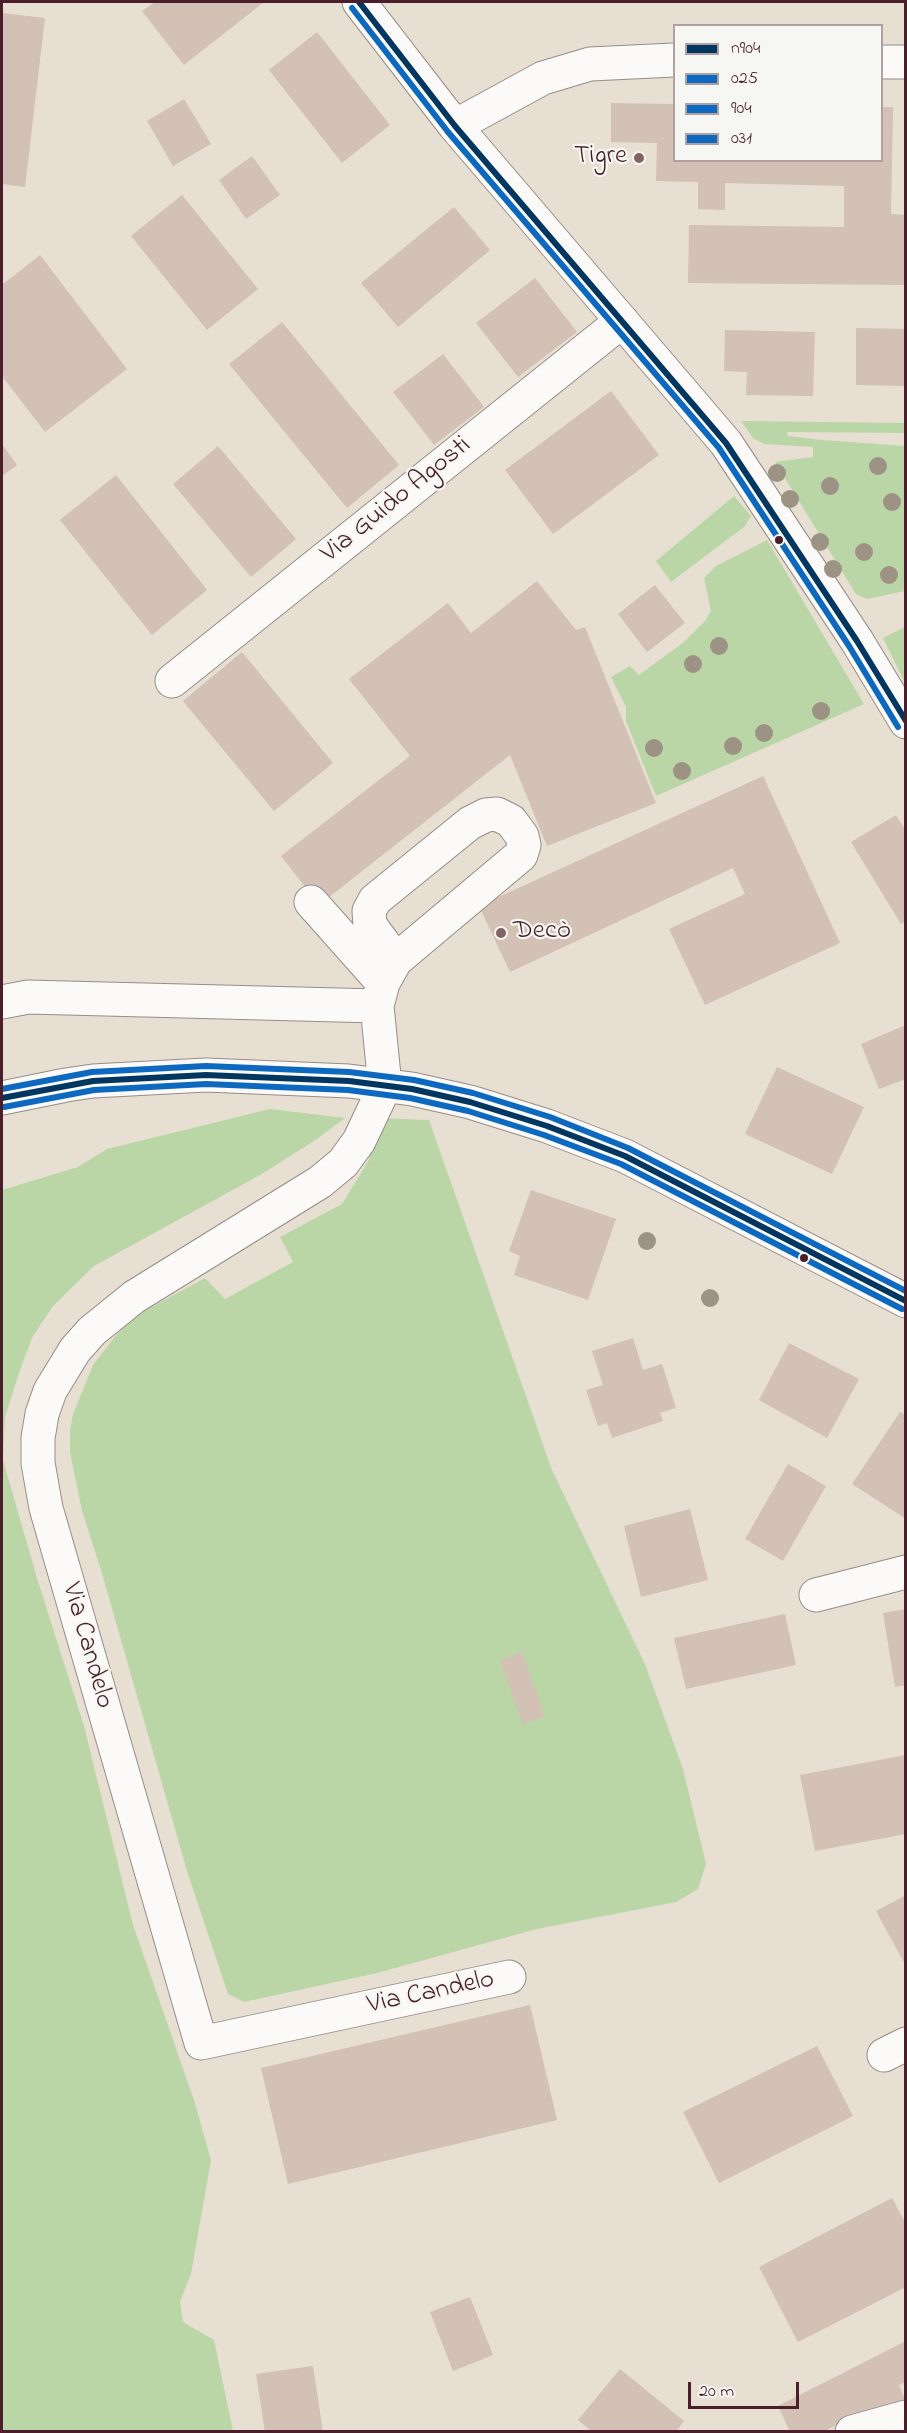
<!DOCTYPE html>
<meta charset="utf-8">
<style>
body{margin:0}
#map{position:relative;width:907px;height:2433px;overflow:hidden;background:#e7dfd1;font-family:"Indie Flower",sans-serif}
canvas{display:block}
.frame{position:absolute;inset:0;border:3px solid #4a1f2b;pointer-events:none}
.legend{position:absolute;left:673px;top:24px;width:210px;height:138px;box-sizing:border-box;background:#f6f6f2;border:2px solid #b1a0a2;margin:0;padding:8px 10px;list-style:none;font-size:18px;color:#4a1f2b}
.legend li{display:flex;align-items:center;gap:12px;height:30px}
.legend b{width:30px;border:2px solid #b1a0a2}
.scale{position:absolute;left:688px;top:2382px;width:111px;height:27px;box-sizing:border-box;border:3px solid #4a1f2b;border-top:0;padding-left:8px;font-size:18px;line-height:21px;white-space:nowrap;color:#4a1f2b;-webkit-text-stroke:4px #f6f6f2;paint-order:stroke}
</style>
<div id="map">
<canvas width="907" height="2433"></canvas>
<div class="frame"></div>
<ul class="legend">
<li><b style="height:8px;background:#00365f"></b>n904</li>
<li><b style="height:8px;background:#0c69bf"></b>025</li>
<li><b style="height:8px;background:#0c69bf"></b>904</li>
<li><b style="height:8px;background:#0c69bf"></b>031</li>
</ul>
<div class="scale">20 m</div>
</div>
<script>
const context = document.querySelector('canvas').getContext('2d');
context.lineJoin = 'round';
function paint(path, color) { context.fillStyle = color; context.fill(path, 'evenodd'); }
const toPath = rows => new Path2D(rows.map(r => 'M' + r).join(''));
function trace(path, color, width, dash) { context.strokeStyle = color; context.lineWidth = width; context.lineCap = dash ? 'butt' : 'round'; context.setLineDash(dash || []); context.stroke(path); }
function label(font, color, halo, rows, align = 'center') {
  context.font = font + ' "Indie Flower",sans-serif'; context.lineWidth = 4.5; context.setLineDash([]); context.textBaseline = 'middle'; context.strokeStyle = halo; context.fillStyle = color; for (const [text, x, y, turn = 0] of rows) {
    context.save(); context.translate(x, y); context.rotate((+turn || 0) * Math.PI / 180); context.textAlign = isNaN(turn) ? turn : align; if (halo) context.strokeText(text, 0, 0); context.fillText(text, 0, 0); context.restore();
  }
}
const green = toPath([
 [741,421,905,423,905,433,787,432,788,436,822,440,905,446,905,591,867,599,856,594,775,462,813,457,813,447,764,444,753,438],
 [734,496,751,516,744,527,671,582,656,561],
 [767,540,864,704,656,796,626,721,626,707,611,677,630,666,639,675,684,642,705,621,711,611,704,578,716,566],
 [905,627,905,683,883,638],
 [270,1109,345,1118,314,1141,260,1175,94,1266,53,1306,33,1336,20,1370,5,1417,3,1460,37,1578,84,1726,133,1925,194,2100,211,2160,191,2274,180,2302,183,2322,214,2340,233,2431,2,2431,2,1190,78,1167,107,1149],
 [375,1118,429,1120,552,1470,645,1664,683,1769,706,1864,698,1889,676,1902,537,1929,377,1973,244,2002,228,1994,187,1871,101,1570,82,1511,70,1452,70,1431,73,1414,93,1365,117,1334,135,1316,205,1278,225,1299,293,1262,280,1237,342,1204,369,1160]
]);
const building = toPath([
 [155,2,264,2,184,65,142,11],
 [2,13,45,18,25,187,2,184],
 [317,32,390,125,342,163,269,70],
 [184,99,211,144,173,166,147,121],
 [611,103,674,104,674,160,882,160,882,107,893,107,891,214,906,215,905,285,688,283,689,225,844,227,844,186,725,183,725,210,698,209,698,182,656,181,657,143,611,142],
 [252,156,280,195,246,219,219,180],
 [182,195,258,289,207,330,131,236],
 [454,207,490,250,398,327,361,283],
 [40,255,127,369,45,432,2,376,2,285],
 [535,278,577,332,518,377,476,323],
 [282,322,399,465,347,508,229,364],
 [856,328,906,329,906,386,856,385],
 [725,330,815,332,813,396,746,395,747,372,724,371],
 [443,354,484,407,434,445,393,392],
 [611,391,659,455,553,534,505,470],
 [2,444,17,465,2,476],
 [218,446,296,539,251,577,173,484],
 [116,475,207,590,152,635,60,520],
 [537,581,576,630,585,627,656,803,547,846,510,755,319,905,281,856,410,756,349,679,448,603,471,633],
 [655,585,685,623,647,652,618,614],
 [242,652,333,763,274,811,183,701],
 [763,776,840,943,705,1005,669,929,745,894,733,868,510,972,479,906],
 [896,815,906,831,906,921,901,924,851,842],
 [906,1025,906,1079,879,1089,861,1044],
 [777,1067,864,1107,832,1174,745,1134],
 [531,1190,616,1219,588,1300,514,1275,520,1256,509,1251],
 [633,1338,643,1370,662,1364,676,1408,660,1413,663,1421,612,1438,607,1423,598,1426,586,1390,603,1385,592,1351],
 [789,1343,859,1379,827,1438,759,1400],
 [900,1412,906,1415,906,1519,852,1484],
 [788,1464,826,1486,783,1561,745,1539],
 [690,1509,708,1580,641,1597,624,1526],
 [906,1609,906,1685,895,1687,883,1613],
 [785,1614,796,1665,686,1689,674,1638],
 [522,1652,545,1716,523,1725,500,1660],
 [906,1755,906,1834,815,1851,800,1775],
 [906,1895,906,1966,876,1911],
 [530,2005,557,2120,288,2184,261,2068],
 [817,2046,853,2116,719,2183,683,2112],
 [892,2198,906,2224,906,2287,798,2342,759,2267],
 [470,2297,493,2355,453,2371,430,2312],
 [906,2341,906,2382,899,2385,906,2402,851,2417,823,2432,790,2432,778,2406],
 [313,2366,323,2432,265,2432,256,2374],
 [620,2369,684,2421,676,2432,592,2432,578,2420]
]);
const minor = toPath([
 [359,2,455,126,726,443,857,641,906,722],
 [882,62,906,62],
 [455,126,543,78,590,64,674,60],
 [172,681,622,321],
 [311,902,383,983],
 [396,960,370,925,369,911,375,900,470,823,486,815,497,814,511,821,522,836,524,845,521,855,396,960,383,983,377,1006,385,1086,359,1141,343,1163,320,1182,134,1297,92,1331,75,1350,50,1391,42,1414,38,1438,38,1463,46,1508,201,2043,509,1977],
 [2,1002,28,997,377,1006],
 [816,1595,906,1572],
 [884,2055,906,2044],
 [852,2432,906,2417]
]);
const major = toPath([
 [2,1098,66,1085,93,1081,206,1075,349,1081,412,1089,470,1102,547,1126,625,1156,906,1301]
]);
const bus1 = toPath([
 [359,2,455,126,726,443,857,641,906,721],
 [2,1098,93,1081,206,1075,349,1081,412,1089,470,1102,547,1126,625,1156,906,1301]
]);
const bus2 = toPath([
 [4,1107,94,1090,206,1084,348,1090,410,1098,468,1111,544,1135,621,1164,902,1309]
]);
const bus3 = toPath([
 [352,8,448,132,719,448,849,646,898,727]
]);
const bus4 = toPath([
 [2,1089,92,1072,206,1066,349,1072,414,1080,473,1093,550,1117,628,1148,906,1291]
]);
const trees = [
 [878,466],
 [777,473],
 [830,486],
 [790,499],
 [892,502],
 [820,542],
 [864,552],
 [833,569],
 [889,575],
 [719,646],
 [693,664],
 [821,711],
 [764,733],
 [733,746],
 [654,748],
 [682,771],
 [647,1241],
 [710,1298]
];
const markers = [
 [639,158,6,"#816265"],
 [779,540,5,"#4a1f2b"],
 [501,933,6,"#816265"],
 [804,1258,5,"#4a1f2b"]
];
const poiNames = [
 ["Tigre",627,158],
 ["Decò",513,933,"left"]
];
const streetNames = [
 ["Via Guido Agosti",397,501,-39],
 ["Via Candelo",86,1646,74],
 ["Via Candelo",431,1994,-12]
];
paint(green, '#bbd6a6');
paint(building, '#d2c1b4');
trace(minor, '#978c87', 35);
trace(major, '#978c87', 35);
trace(minor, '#fbfaf8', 33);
trace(major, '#fbfaf8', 33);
trace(bus1, '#00365f', 6);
trace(bus2, '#0c69bf', 6);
trace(bus3, '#0c69bf', 6);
trace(bus4, '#0c69bf', 6);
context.fillStyle = '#9d9384';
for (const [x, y] of trees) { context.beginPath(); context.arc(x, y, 9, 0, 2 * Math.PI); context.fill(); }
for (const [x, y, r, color] of markers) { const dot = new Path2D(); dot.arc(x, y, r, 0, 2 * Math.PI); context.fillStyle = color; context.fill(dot); trace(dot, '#f6f6f2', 2); }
label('27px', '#4a1f2b', '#f6f6f2', poiNames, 'right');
label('27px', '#4a1f2b', '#f6f6f2', streetNames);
</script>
